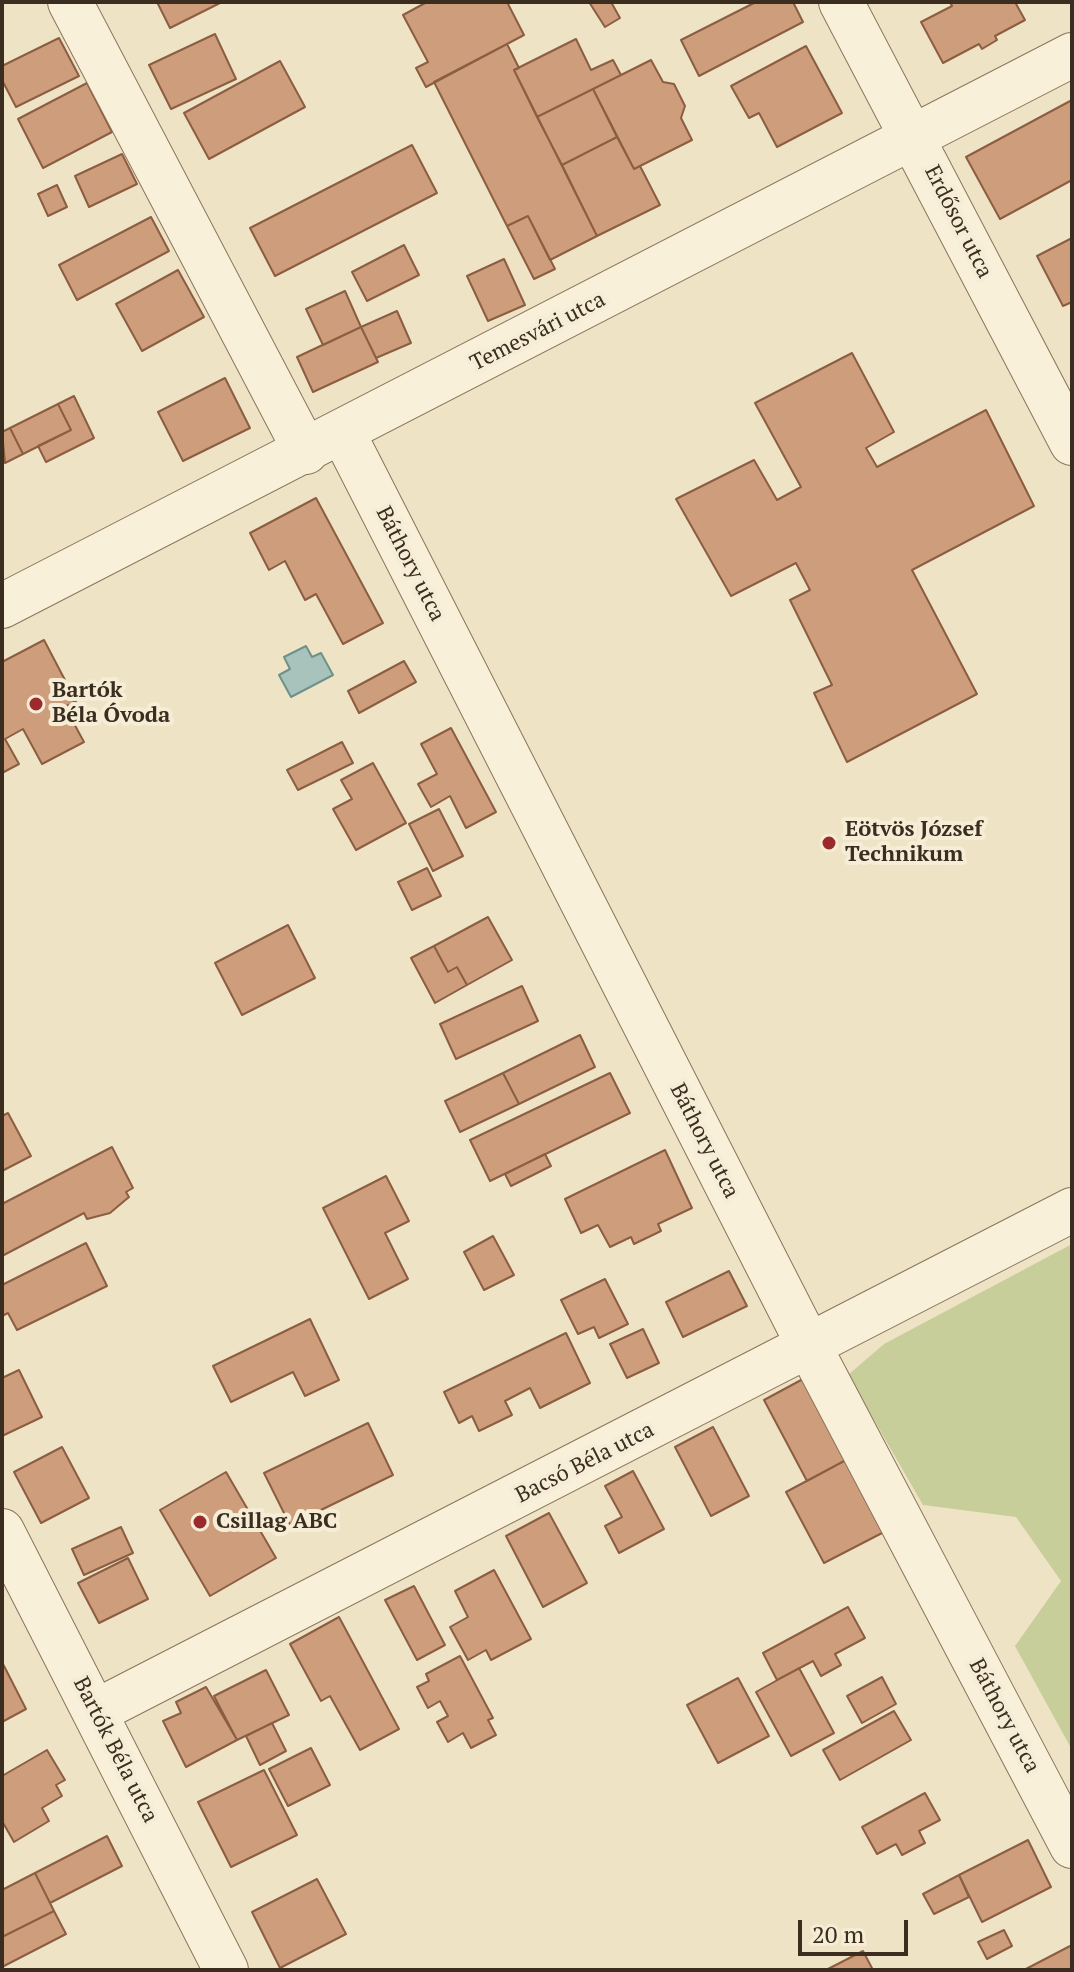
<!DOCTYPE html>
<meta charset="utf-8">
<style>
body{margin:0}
#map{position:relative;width:1074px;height:1972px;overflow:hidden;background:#efe3c6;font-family:"PT Serif",serif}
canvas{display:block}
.frame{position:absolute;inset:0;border:4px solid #3b2d1f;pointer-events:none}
.scale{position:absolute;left:798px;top:1920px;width:110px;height:36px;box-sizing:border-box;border:4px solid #3b2d1f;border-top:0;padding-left:10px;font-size:24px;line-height:28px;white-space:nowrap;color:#3b2d1f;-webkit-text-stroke:6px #f6edd6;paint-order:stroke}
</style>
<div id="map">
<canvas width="1074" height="1972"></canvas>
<div class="frame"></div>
<div class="scale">20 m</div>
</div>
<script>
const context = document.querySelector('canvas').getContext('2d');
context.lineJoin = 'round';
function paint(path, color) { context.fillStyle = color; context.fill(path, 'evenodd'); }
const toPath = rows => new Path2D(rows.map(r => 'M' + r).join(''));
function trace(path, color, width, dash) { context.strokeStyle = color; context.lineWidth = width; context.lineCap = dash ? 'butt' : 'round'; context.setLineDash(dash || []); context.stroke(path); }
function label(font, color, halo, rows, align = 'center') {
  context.font = font + ' "PT Serif",serif'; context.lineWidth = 8; context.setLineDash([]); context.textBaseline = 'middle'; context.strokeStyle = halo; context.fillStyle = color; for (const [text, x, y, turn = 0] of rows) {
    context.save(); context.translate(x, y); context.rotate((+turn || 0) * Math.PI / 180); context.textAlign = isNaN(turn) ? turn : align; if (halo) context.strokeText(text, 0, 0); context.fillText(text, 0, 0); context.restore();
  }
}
const green = toPath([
 [1072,1244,1072,1750,1015,1646,1061,1581,1016,1517,923,1505,848,1375,884,1344]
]);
const water = toPath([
 [306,646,312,657,321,653,333,675,291,697,279,675,290,669,284,657,306,646]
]);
const building = toPath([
 [157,2,222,2,170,28,157,2],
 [427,2,507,2,524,35,426,87,416,68,428,62,403,15,427,2],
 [589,2,611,2,620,18,605,27,589,2],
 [756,2,793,2,803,22,699,76,681,40,756,2],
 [950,2,1015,2,1025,20,995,36,997,40,982,49,979,44,943,63,921,22,952,6,950,2],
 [215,34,236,79,171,109,149,65,215,34],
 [59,38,79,76,16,107,2,80,2,66,59,38],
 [576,39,591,70,613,60,621,75,537,117,514,70,576,39],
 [507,44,519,68,514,70,597,236,550,260,528,216,507,226,434,82,507,44],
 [806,46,842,113,777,147,759,113,749,118,731,86,806,46],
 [651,60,663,82,674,84,685,106,681,118,692,140,634,169,593,89,651,60],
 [280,61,305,107,209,159,184,113,280,61],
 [87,83,112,132,43,168,18,119,87,83],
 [593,89,617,137,562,165,537,117,593,89],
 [1072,100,1072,180,1000,219,966,157,1072,100],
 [617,137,634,169,640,166,660,205,597,236,562,165,617,137],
 [412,145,437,193,275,276,250,228,412,145],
 [122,154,137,184,89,207,75,176,122,154],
 [57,185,67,207,48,216,38,194,57,185],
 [528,216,555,269,534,279,507,226,528,216],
 [151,217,169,251,77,300,59,265,151,217],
 [1072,238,1072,302,1063,306,1037,256,1072,238],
 [404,245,419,275,367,301,352,272,404,245],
 [504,259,525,305,488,321,467,276,504,259],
 [178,270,204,317,142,351,116,304,178,270],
 [345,291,361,327,323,345,306,309,345,291],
 [397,311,411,343,376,358,361,327,397,311],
 [361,327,378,362,313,392,297,357,361,327],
 [852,353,894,432,866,448,877,467,986,410,1034,506,912,570,977,694,847,762,814,693,832,685,790,600,810,590,796,563,731,596,676,499,754,460,777,500,801,487,755,403,852,353],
 [225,378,250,428,183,461,158,412,225,378],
 [74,396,94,438,46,462,38,446,71,430,58,404,74,396],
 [58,404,71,430,23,454,10,428,58,404],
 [10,428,23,454,5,463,2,432,10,428],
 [316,498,383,623,343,644,316,594,305,600,285,561,269,570,250,533,316,498],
 [44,640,76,701,65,707,84,742,42,764,23,729,5,739,19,764,2,773,2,662,44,640],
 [404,661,416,682,359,713,348,691,404,661],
 [451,728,496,812,466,828,450,796,431,807,418,784,437,774,421,744,451,728],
 [342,742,353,763,298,790,287,770,342,742],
 [373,763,406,823,356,850,333,809,352,799,341,780,373,763],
 [439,809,463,856,433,871,409,824,439,809],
 [427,868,441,896,412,910,398,882,427,868],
 [488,917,512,960,467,985,457,967,448,972,434,946,488,917],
 [288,925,315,978,242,1015,215,963,288,925],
 [434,946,448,972,457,967,467,985,435,1003,411,958,434,946],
 [522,986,538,1021,456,1059,440,1024,522,986],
 [580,1035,595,1067,519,1104,503,1073,580,1035],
 [503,1073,519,1104,460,1132,445,1101,503,1073],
 [610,1073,630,1113,490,1181,470,1140,610,1073],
 [8,1113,31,1156,2,1171,2,1116,8,1113],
 [112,1147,133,1188,126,1192,129,1197,110,1213,87,1219,84,1213,2,1256,2,1204,112,1147],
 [665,1150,692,1208,658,1224,661,1231,634,1244,631,1237,610,1247,598,1225,581,1233,565,1199,665,1150],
 [545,1154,551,1166,511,1186,505,1174,545,1154],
 [386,1176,409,1221,385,1233,408,1279,369,1299,323,1208,386,1176],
 [493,1236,514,1275,484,1290,464,1252,493,1236],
 [86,1243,107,1286,17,1330,8,1313,2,1316,2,1285,86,1243],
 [729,1271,747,1306,683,1337,666,1302,729,1271],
 [605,1279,628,1324,599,1338,594,1327,578,1334,561,1300,605,1279],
 [310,1319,339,1380,305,1396,293,1372,231,1402,213,1366,310,1319],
 [643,1329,659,1363,627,1378,610,1344,643,1329],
 [566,1333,590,1383,540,1408,530,1388,505,1401,512,1415,479,1431,472,1416,459,1423,444,1392,566,1333],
 [19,1370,42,1417,2,1436,2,1378,19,1370],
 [803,1379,846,1460,807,1481,764,1400,803,1379],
 [368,1423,393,1475,290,1525,264,1473,368,1423],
 [713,1427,749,1496,711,1516,675,1447,713,1427],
 [62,1447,89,1498,41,1523,14,1472,62,1447],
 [846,1460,884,1532,824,1563,786,1492,846,1460],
 [633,1471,664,1529,619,1553,605,1526,622,1517,605,1486,633,1471],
 [226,1472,276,1558,210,1596,160,1510,226,1472],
 [549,1513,587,1583,543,1607,506,1536,549,1513],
 [121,1527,133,1553,84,1575,72,1549,121,1527],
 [128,1558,148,1599,99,1623,78,1583,128,1558],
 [494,1570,531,1639,491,1660,486,1650,468,1660,450,1627,468,1617,455,1591,494,1570],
 [414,1586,445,1645,417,1660,385,1600,414,1586],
 [848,1607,865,1638,835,1654,841,1665,821,1676,813,1661,777,1680,763,1653,848,1607],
 [339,1617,399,1729,360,1750,330,1696,321,1701,290,1644,339,1617],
 [460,1656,493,1718,488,1720,496,1735,471,1748,463,1733,448,1742,437,1722,448,1716,440,1701,428,1708,417,1687,429,1681,426,1674,460,1656],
 [2,1662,26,1709,2,1722,2,1662],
 [799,1668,834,1733,791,1756,756,1692,799,1668],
 [266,1670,289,1715,237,1740,214,1696,266,1670],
 [882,1677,896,1704,862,1723,847,1696,882,1677],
 [738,1678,769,1736,718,1763,687,1705,738,1678],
 [206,1687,237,1740,186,1767,163,1721,181,1713,176,1702,206,1687],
 [894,1711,911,1740,840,1780,823,1750,894,1711],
 [272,1723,286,1751,260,1765,246,1736,272,1723],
 [311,1748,330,1785,288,1806,269,1769,311,1748],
 [47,1750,65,1780,56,1785,62,1796,42,1808,49,1821,14,1842,2,1821,2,1776,47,1750],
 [264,1770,297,1835,231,1867,198,1802,264,1770],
 [925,1793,940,1820,919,1831,925,1843,902,1855,896,1844,877,1854,862,1827,925,1793],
 [107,1836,122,1866,50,1903,35,1873,107,1836],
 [1028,1840,1051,1887,982,1922,959,1875,1028,1840],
 [35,1873,54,1911,2,1937,2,1890,35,1873],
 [959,1875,969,1897,934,1914,923,1894,959,1875],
 [317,1879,346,1934,280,1968,252,1912,317,1879],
 [54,1911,66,1934,2,1967,2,1937,54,1911],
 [1004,1930,1012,1946,987,1959,978,1942,1004,1930],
 [1072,1945,1072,1970,1024,1970,1072,1945],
 [863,1951,873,1970,826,1970,863,1951]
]);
const minor = toPath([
 [70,2,306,452],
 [841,2,1072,443],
 [343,433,810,1348,1072,1846],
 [2,606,1072,55],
 [2,1531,226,1970],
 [97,1711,1072,1210]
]);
const markers = [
 [36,704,8,"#9b2a2c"],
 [829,843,8,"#9b2a2c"],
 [200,1522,8,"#9b2a2c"]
];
const streetNames = [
 ["Erdősor utca",958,222,63],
 ["Temesvári utca",538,332,-27],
 ["Báthory utca",410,564,63],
 ["Báthory utca",704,1141,63],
 ["Bacsó Béla utca",585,1463,-27],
 ["Báthory utca",1004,1716,62],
 ["Bartók Béla utca",115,1750,63]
];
const poiNames = [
 ["Bartók",52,691],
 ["Béla Óvoda",52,716],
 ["Eötvös József",845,830],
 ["Technikum",845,855],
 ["Csillag ABC",216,1522]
];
paint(green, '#c8ce9a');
paint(water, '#a8c3bb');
trace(water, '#6e9289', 2);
paint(building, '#ce9d7c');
trace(building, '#8b5d41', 2);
trace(minor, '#8b745b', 46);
trace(minor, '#f9f0da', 44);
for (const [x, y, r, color] of markers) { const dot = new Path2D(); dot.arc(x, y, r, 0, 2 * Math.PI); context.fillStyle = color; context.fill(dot); trace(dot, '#f6edd6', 3); }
label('22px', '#3b2d1f', '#f6edd6', streetNames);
label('bold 22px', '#3b2d1f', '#f6edd6', poiNames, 'left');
</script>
